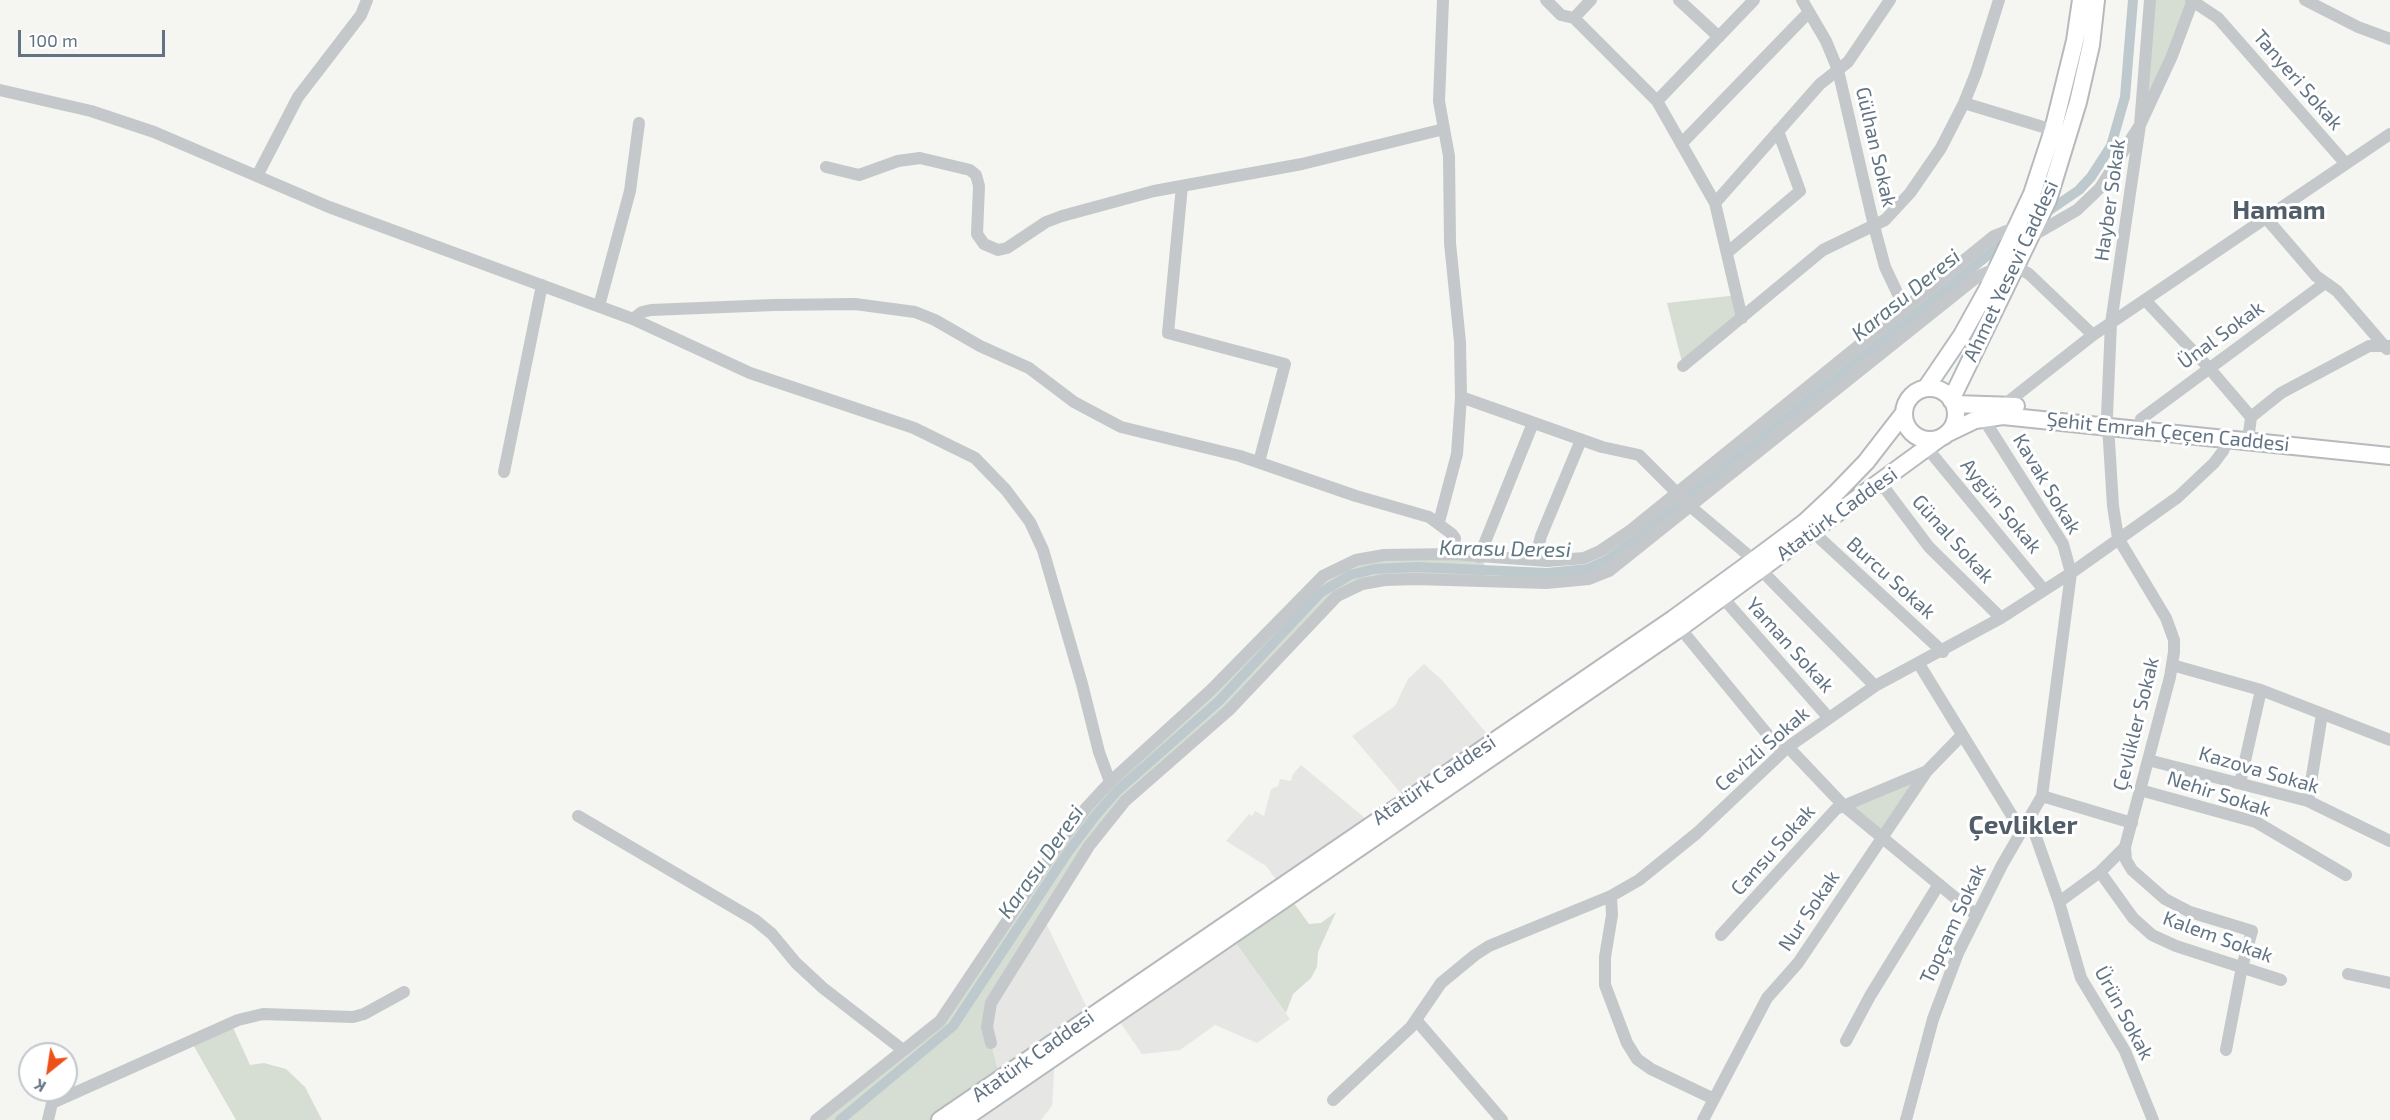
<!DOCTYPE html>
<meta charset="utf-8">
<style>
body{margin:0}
#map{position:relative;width:2390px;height:1120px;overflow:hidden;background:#f5f5f1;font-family:"Exo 2",sans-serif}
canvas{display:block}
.north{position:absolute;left:18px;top:1042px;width:60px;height:60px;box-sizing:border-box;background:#fff;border:2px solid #c0c7ce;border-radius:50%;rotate:210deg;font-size:16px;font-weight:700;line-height:24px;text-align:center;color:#627484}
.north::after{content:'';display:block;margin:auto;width:21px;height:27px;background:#ec511a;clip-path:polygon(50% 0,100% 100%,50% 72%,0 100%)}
.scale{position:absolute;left:18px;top:30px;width:147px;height:27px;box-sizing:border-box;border:3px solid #627484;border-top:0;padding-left:8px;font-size:18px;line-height:21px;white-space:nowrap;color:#627484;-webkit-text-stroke:4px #fff;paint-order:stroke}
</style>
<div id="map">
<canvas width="2390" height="1120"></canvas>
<div class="north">K</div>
<div class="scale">100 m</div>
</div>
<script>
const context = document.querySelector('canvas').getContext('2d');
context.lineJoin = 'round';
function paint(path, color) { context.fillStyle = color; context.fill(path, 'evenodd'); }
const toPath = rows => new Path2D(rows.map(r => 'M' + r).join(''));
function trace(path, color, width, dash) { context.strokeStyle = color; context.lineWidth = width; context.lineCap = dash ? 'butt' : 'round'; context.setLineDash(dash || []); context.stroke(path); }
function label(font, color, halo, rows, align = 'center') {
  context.font = font + ' "Exo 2",sans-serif'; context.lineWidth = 6; context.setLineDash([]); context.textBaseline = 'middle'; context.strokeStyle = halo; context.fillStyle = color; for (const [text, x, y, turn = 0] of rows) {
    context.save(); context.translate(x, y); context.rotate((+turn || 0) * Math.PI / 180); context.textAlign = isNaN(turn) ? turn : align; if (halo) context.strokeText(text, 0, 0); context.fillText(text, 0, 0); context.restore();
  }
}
const built = toPath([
 [1424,664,1443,681,1493,741,1406,799,1352,736,1395,706,1408,679],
 [1301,765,1371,823,1280,885,1266,866,1226,841,1249,814,1252,816,1255,811,1264,816,1271,789,1278,786,1280,779,1291,781,1293,774],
 [1043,917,1091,1016,1003,1076,997,1067,987,1027,991,1003],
 [1230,935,1290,1019,1257,1043,1215,1025,1180,1050,1142,1054,1115,1015],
 [1055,1056,1052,1106,1041,1120,962,1120]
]);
const green = toPath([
 [2150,0,2193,0,2140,125],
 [1738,295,1742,318,1683,366,1667,303],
 [1485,557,1482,581,1354,587,1229,710,1125,801,994,996,987,1027,997,1067,1003,1076,940,1120,816,1120,940,1021,1067,831,1300,597,1356,560],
 [1927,771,1883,836,1844,806],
 [1288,895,1309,924,1321,923,1336,912,1318,952,1317,967,1311,978,1293,994,1286,1013,1230,935],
 [231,1023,250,1065,264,1063,286,1069,305,1087,322,1120,236,1120,191,1041]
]);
const canal = toPath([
 [2044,214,2079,190,2091,177,2111,146,2125,97,2133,0],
 [840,1120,953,1026,1068,852,1096,815,1117,791,1219,701,1320,593,1350,575,1374,569,1417,567,1547,573,1587,569,1605,561,1638,538,2009,238]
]);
const minor = toPath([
 [1443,0,1439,101,1444,129],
 [1546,0,1561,15,1574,18,1657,101,1715,203,1742,318],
 [1679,0,1719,37],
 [1802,0,1826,41,1838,70,1874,226,1885,267,1904,307],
 [2191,0,2218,18,2346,164],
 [2305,0,2358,27,2390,39],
 [1574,18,1591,0],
 [0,90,91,111,154,132,329,207,633,319,750,373,914,428,975,458,1006,490,1030,522,1043,550,1082,684,1099,752,1110,782],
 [1657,101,1754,0],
 [1964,103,2053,130],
 [1681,144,1809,12],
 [826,167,859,175,898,161,920,158,970,170,976,175,979,186,977,234,984,244,998,250,1007,248,1046,222,1062,216,1154,191,1302,164,1444,129,1449,156,1450,243,1460,342,1461,397,1457,454,1439,522],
 [257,176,298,97,361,15,367,0],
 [1182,186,1168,333,1285,364,1259,462],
 [1715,203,1820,84,1848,62,1890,0],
 [2266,218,2316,276,2337,291,2387,349],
 [2032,236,2077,210,2100,188,2140,125,2150,0],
 [1728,252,1800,191,1778,131],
 [2017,267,2029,274,2093,335],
 [2145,300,2209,368,2251,417],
 [599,306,630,191,639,123],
 [633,319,642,312,651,310,774,305,855,304,915,312,935,320,980,346,1029,368,1074,402,1121,427,1240,456,1356,496,1429,517,1452,534,1455,538,1453,554],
 [1683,366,1823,250,1885,220,1910,193,1941,148,1964,103,1976,73,1999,0],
 [1461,397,1602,447,1639,455,1691,507,1754,560],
 [2004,405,2093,335,2390,134],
 [2107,416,2111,323,2140,125,2172,56,2193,0],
 [2141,419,2325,283],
 [2248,441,2251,417,2281,393,2369,346,2390,346],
 [1927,448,2044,590],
 [504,472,542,285],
 [1880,482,1929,547,2001,618],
 [1813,532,1943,652],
 [1479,557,1533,423],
 [1535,560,1541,536,1581,440],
 [1761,570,1875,686],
 [1723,598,1828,717],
 [1680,628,1782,752],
 [1919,664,2022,832],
 [2172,665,2261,690,2390,740],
 [1788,747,1844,806,1976,915],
 [2148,760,2308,801,2390,841],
 [2240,783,2261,690],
 [2140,790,2256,822,2346,875],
 [2042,796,2132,823],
 [2308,801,2322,714],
 [578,816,755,920,772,934,796,963,823,988,903,1050],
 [2030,820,2059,902,2081,978,2125,1051,2153,1120],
 [2125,847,2126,860,2132,870,2165,899,2190,912,2252,931,2242,967,2226,1050],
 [2100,872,2133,918,2152,935,2176,946,2281,980],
 [1611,896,1612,915,1605,957,1605,985,1627,1043,1637,1059,1651,1069,1714,1099],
 [2059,902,2100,872,2125,847,2170,677,2174,652,2174,640,2166,618,2118,538,2113,506,2108,425],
 [1721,935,1836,809,1927,771],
 [2348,974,2390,983],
 [1417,1021,1502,1120],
 [1846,1041,1870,996,1939,884],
 [991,1043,987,1027,991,1003,1089,846,1125,801,1229,710,1337,596,1362,584,1385,580,1416,579,1546,583,1589,579,1609,571,1977,277,1999,267],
 [1333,1100,1411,1027,1441,983,1475,955,1489,946,1611,896,1639,880,1697,833,1788,747,1875,686,2001,618,2071,573,2178,497,2214,463,2223,451,2228,439],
 [48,1120,52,1103,238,1020,263,1014,353,1017,364,1014,404,992],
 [816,1120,940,1021,1058,845,1087,807,1110,782,1211,690,1323,576,1356,560,1384,555,1453,554,1547,561,1584,558,1600,551,1631,530,1994,236,2019,226],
 [1703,1120,1767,998,1798,963,1927,771,1962,735],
 [1906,1120,1933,1019,1958,953,2002,865,2042,796,2071,573,2063,544,1983,418]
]);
const highway = toPath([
 '1904 414a26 26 0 1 1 52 0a26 26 0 1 1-52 0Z',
 [1926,388,1962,335,1987,290,2032,194,2053,130,2075,41,2081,0],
 [1951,400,2048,200,2078,102,2091,45,2096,0],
 [1954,404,2016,406],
 [1948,433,1975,420,2003,416,2390,456],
 [940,1120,1673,619,1754,560,1805,522,1837,492,1866,462,1904,413],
 [962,1120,1680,628,1940,438]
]);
const streetNames = [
 ["Tanyeri Sokak",2298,80,49],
 ["Gülhan Sokak",1876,147,77],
 ["Hayber Sokak",2110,200,-82],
 ["Ahmet Yesevi Caddesi",2011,271,-65],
 ["Ünal Sokak",2221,335,-36],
 ["Şehit Emrah Çeçen Caddesi",2168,432,6],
 ["Kavak Sokak",2047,484,59],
 ["Aygün Sokak",2001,506,51],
 ["Atatürk Caddesi",1837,514,-36],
 ["Günal Sokak",1953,539,48],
 ["Burcu Sokak",1891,578,42],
 ["Yaman Sokak",1790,645,48],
 ["Çevlikler Sokak",2136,724,-76],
 ["Cevizli Sokak",1762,749,-41],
 ["Kazova Sokak",2259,770,16],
 ["Atatürk Caddesi",1434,780,-34],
 ["Nehir Sokak",2219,794,18],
 ["Cansu Sokak",1773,850,-48],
 ["Nur Sokak",1809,911,-56],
 ["Topçam Sokak",1953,924,-65],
 ["Kalem Sokak",2218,937,20],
 ["Ürün Sokak",2124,1013,62],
 ["Atatürk Caddesi",1033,1056,-35]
];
const waterNames = [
 ["Karasu Deresi",1906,295,-39],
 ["Karasu Deresi",1505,549,1],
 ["Karasu Deresi",1041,862,-55]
];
const districtNames = [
 ["Hamam",2279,210],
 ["Çevlikler",2023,825]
];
paint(built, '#e6e7e5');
paint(green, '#d6ddd2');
trace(canal, '#bec9ce', 10);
trace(highway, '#b6babd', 20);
trace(minor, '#c4c8cb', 12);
trace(highway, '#fff', 16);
label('20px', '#627484', '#fff', streetNames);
label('italic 21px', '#5e7781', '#fff', waterNames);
label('bold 26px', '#515d68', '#fff', districtNames);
</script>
